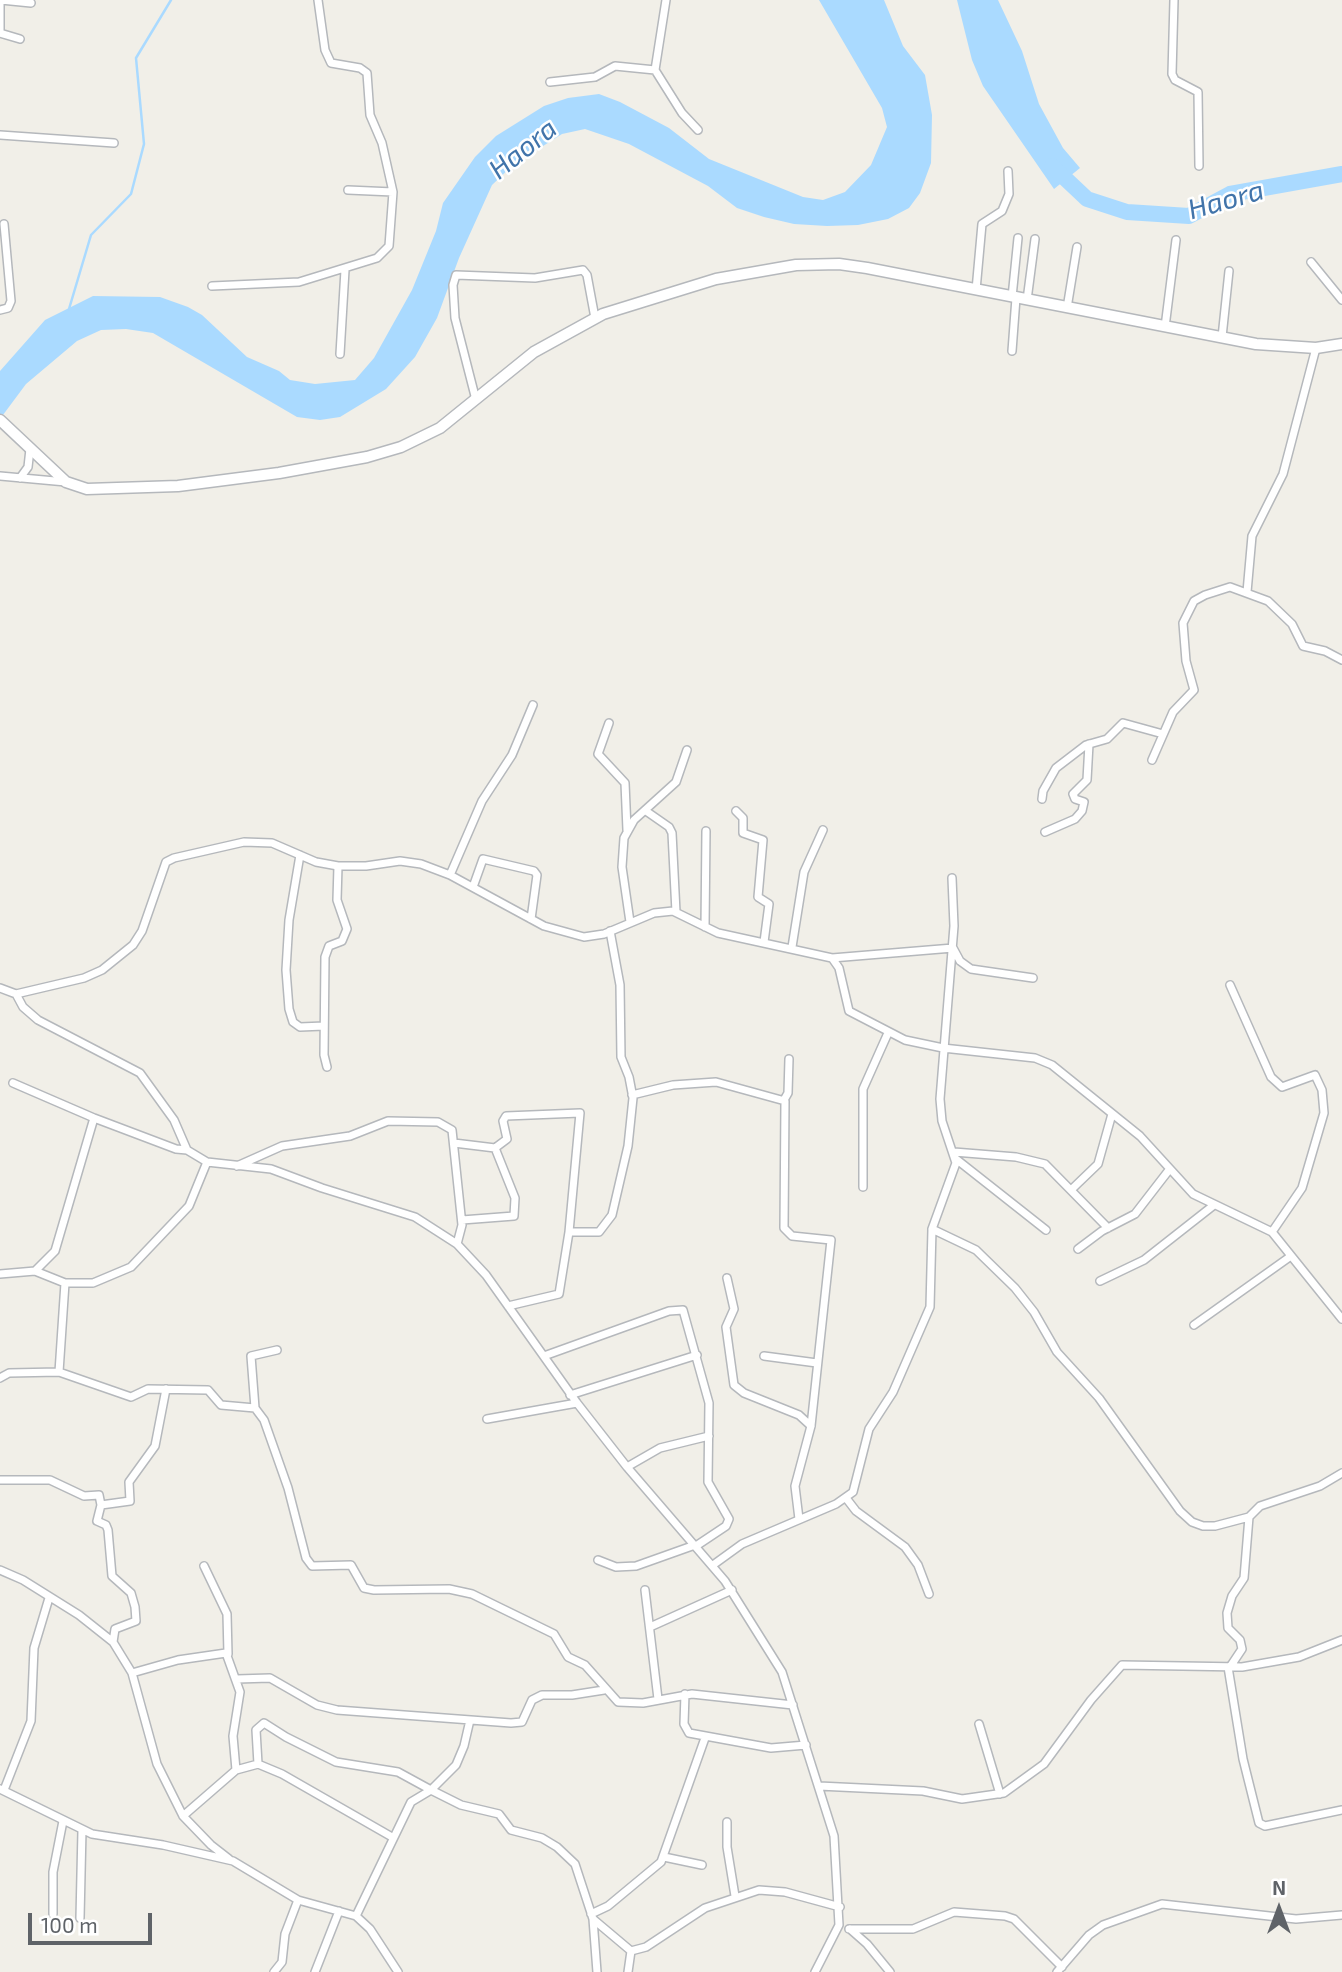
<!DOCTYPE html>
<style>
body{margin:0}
#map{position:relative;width:1342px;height:1972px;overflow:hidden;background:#f1efe8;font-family:"Exo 2",sans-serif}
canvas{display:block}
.north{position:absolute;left:1244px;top:1874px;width:70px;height:70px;-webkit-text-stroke:5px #fff;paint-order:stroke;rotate:0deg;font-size:19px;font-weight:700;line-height:28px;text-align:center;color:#5f6368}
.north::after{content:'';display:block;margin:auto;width:24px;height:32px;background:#5f6368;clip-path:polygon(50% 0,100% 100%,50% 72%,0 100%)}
.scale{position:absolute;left:28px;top:1913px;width:124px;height:32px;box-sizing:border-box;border:4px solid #5f6368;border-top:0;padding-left:9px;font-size:21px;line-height:24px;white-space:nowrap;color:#5f6368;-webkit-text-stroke:5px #fff;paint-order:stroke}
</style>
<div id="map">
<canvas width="1342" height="1972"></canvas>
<div class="north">N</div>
<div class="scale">100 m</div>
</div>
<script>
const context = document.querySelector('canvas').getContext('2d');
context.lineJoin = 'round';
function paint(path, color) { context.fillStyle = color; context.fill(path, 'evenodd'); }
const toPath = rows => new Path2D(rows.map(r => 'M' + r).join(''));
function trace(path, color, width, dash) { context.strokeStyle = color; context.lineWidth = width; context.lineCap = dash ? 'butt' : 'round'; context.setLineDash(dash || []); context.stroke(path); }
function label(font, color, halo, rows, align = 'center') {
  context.font = font + ' "Exo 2",sans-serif'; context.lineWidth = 5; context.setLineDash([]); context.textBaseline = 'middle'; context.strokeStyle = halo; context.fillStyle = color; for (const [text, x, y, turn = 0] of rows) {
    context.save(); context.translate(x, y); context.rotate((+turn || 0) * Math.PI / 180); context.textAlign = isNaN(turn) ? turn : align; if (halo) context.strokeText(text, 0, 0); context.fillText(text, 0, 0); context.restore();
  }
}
const water = toPath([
 [819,0,884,0,903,46,925,75,932,115,931,163,920,193,909,208,888,219,858,225,827,226,794,224,764,217,737,208,708,186,629,144,585,129,562,134,513,165,492,185,459,258,437,318,415,357,386,389,340,417,320,420,297,417,153,333,126,329,101,330,77,341,26,384,0,419,0,371,45,320,93,296,160,297,188,307,202,315,247,357,279,371,290,380,315,384,355,380,374,358,412,290,436,231,443,203,475,157,496,136,544,106,568,98,599,94,620,102,669,128,709,159,803,197,823,200,845,192,871,165,887,127,882,108],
 [957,0,998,0,1022,51,1039,104,1063,148,1080,168,1054,189,983,86,972,60]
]);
const stream = toPath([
 [69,309,91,235,131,194,144,144,136,58,171,0]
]);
const river = toPath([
 [1052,166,1087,199,1127,212,1189,216,1230,194,1342,174]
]);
const minor = toPath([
 [0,0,0,33,20,39],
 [1,0,31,3],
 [666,0,655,70,682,113,698,130],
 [1174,0,1172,74,1175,80,1198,92,1199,166],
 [550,82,595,77,615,66,655,70],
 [0,135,114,143],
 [348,190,393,192],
 [1311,262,1342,300],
 [212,286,299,282,377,258,389,246,393,192,382,143,370,115,367,73,360,68,331,63,325,50,318,0],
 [976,290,982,224,1002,211,1009,194,1008,171],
 [1012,297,1018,238],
 [1027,300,1035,239],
 [1067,308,1077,247],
 [0,310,8,308,11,301,4,224],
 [1165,327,1176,240],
 [1222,337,1229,271],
 [1012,351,1016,298],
 [340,354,345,270],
 [476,400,455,318,453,285,456,275,535,278,583,270,587,275,595,318],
 [0,476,66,482],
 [20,478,28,467,30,449],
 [1247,592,1252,536,1283,474,1316,348],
 [609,723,598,754,625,783,627,830],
 [1152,760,1173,712,1194,690,1186,661,1183,623,1194,601,1205,595,1230,587,1268,601,1292,624,1303,646,1325,651,1342,660],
 [1042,799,1043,791,1056,768,1086,745,1107,739,1123,723,1163,734],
 [646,811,669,827,672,833,676,912],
 [736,811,743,818,743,833,763,840,758,897,769,904,764,942],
 [1045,832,1075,819,1082,811,1084,802,1075,799,1073,794,1087,780,1089,744],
 [300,855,289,920,286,970,289,1009,293,1022,300,1027,324,1026],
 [450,875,482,801,512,755,533,705],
 [473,887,483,859,534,871,537,875,531,919],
 [630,922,622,867,624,838,634,820,676,782,687,750],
 [705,927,706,831],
 [792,947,804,872,823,830],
 [832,958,953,948,960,961,971,969,1033,978],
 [1230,985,1271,1077,1282,1087,1315,1075,1322,1090,1324,1113,1302,1188,1272,1232],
 [0,988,16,994,23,1007,38,1020,140,1073,174,1120,187,1150,207,1162,271,1169,322,1188,415,1217,457,1244,486,1275,577,1403,627,1467,725,1581,782,1672,834,1836,839,1925,815,1972],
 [16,994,84,978,102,970,133,945,142,931,166,862,174,858,244,842,272,843,316,862,338,866,366,866,400,861,421,864,450,875,544,926,584,937,604,934,654,913,673,911,718,933,832,958,839,968,849,1011,905,1040,943,1048,1035,1058,1052,1065,1140,1136,1193,1194,1272,1232,1342,1319],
 [327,1067,324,1055,325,957,329,946,342,941,347,929,337,900,338,866],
 [13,1083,94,1118,176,1149,187,1150],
 [632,1095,673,1085,716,1082,785,1101,784,1228,792,1236,831,1240,811,1426,795,1486,799,1519],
 [784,1100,788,1093,789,1059],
 [454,1143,495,1148,515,1198,514,1216,462,1220],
 [495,1148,507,1139,503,1121,506,1116,580,1113,569,1232],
 [954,1152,1016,1157,1045,1164,1108,1228],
 [956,1159,1046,1230],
 [207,1162,189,1206,131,1267,93,1283,65,1283,59,1372,131,1397,148,1389,208,1390,221,1405,255,1408,264,1420,288,1488,306,1558,312,1566,351,1565,364,1588,374,1590,449,1589,472,1594,554,1634,568,1657,585,1665,618,1702,643,1703,692,1694,793,1705],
 [237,1166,282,1146,350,1136,388,1121,438,1122,452,1130,462,1225,457,1244],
 [863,1187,863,1089,888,1033],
 [1072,1189,1098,1164,1112,1114],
 [932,1229,976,1250,1015,1288,1034,1312,1057,1352,1099,1398,1180,1511,1192,1522,1203,1526,1215,1526,1249,1517],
 [1078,1249,1102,1231,1135,1214,1169,1170],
 [35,1271,65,1283],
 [0,1274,35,1271,55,1251,94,1118],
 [727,1278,734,1309,726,1327,734,1385,744,1393,799,1415,811,1426],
 [1100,1281,1144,1260,1214,1205],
 [508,1306,559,1294,569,1232,599,1232,612,1215,628,1146,633,1098,629,1077,621,1057,620,985,610,931],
 [1194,1325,1291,1256],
 [544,1356,669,1311,683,1310,709,1403,708,1482,729,1519,726,1526,696,1546],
 [764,1356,817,1363],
 [0,1378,9,1373,59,1372],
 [570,1395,697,1355],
 [255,1408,251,1356,277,1350],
 [487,1419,577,1403],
 [627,1467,660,1448,709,1436],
 [0,1480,50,1480,84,1496,99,1495,101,1505],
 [846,1498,856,1511,905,1547,918,1565,929,1594],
 [598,1560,616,1567,636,1566,695,1545],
 [713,1565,742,1544,836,1504,853,1492,869,1429,893,1392,930,1307,932,1229,956,1163,942,1121,940,1099,954,926,952,878],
 [204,1566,227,1614,228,1654],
 [0,1570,23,1580,79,1615,113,1642,132,1673,157,1764,183,1816,211,1845,229,1859],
 [645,1590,658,1699],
 [650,1627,732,1590],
 [113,1642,115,1629,136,1621,135,1607,131,1593,112,1576,108,1530,106,1525,97,1521,101,1505,130,1501,129,1482,155,1446,166,1389],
 [1228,1667,1243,1759,1259,1823,1265,1826,1342,1810],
 [1230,1667,1242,1649,1240,1640,1228,1628,1227,1613,1232,1596,1244,1578,1249,1517,1260,1506,1320,1486,1342,1473],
 [132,1673,178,1660,226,1653,240,1692,233,1736,236,1770],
 [237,1679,270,1678,317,1705,337,1710,511,1723,522,1722,532,1700,542,1695,572,1695,604,1690],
 [685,1694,684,1724,689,1733,771,1748,806,1745],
 [979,1724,1000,1794],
 [258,1764,256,1730,264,1723,286,1737,336,1762,398,1772,431,1790,456,1765,464,1746,470,1720],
 [819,1786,923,1791,962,1799,1004,1793,1044,1764,1091,1700,1122,1665,1242,1667,1299,1657,1342,1640],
 [0,1789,92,1834,163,1845,233,1861,298,1900,356,1916,370,1929,398,1972],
 [4,1790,31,1721,34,1648,49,1598],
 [183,1816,236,1770,258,1764,282,1774,392,1837],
 [727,1822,727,1847,735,1896],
 [664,1857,702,1865],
 [53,1914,53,1872,63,1821],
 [591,1914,608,1906,661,1862,705,1738],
 [356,1916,411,1802,431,1790,461,1805,499,1814,511,1830,542,1838,557,1847,575,1864,593,1919,631,1951,646,1947,705,1908,759,1890,785,1892,840,1907],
 [80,1918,82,1830],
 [593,1919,597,1972],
 [849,1929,913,1929,954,1912,1005,1916,1014,1919,1062,1967],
 [850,1929,867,1944,890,1972],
 [274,1972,282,1962,285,1934,298,1900],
 [315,1972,339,1911],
 [628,1972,631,1951],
 [1057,1972,1089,1935,1103,1925,1162,1904,1296,1919,1342,1915]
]);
const tertiary = toPath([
 [0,420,66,482,87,489,178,486,279,473,367,457,401,447,440,428,534,352,603,314,716,279,796,265,839,264,867,268,1256,344,1316,348,1342,344]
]);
const waterNames = [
 ["Haora",523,149,-39],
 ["Haora",1226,200,-16]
];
paint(water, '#aadaff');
trace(stream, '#aadaff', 2.5);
trace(river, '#aadaff', 16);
trace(minor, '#b5b8bc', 10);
trace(tertiary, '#b5b8bc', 13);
trace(minor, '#fff', 7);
trace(tertiary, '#fff', 10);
label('italic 28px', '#4174aa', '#fff', waterNames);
</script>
